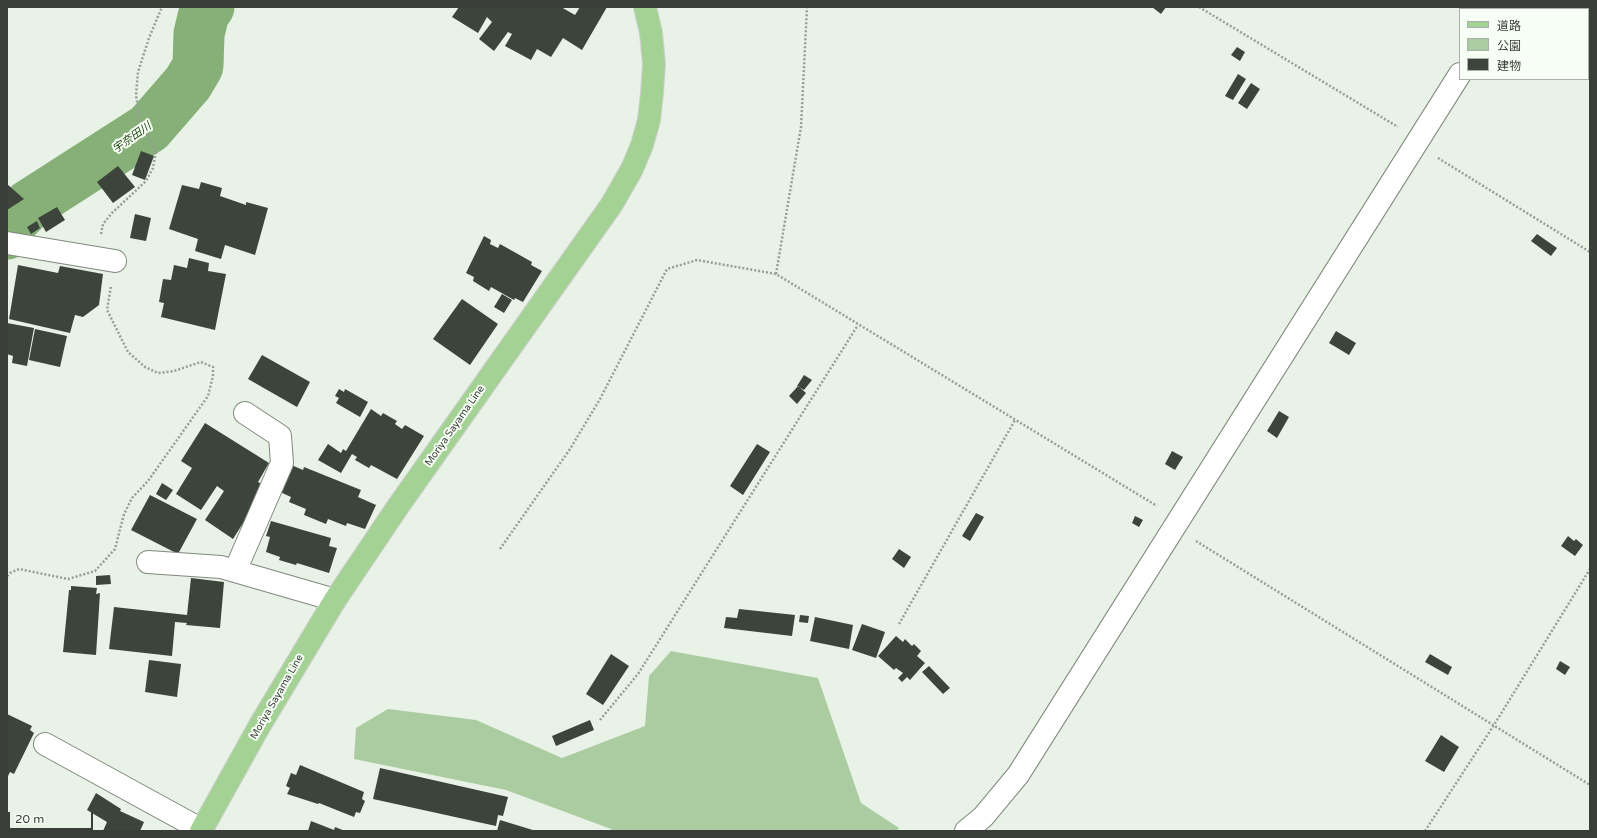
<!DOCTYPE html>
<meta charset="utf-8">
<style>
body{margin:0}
#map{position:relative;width:1597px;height:838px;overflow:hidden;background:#e9f2e6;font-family:"Varela Round","Noto Sans JP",sans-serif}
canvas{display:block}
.frame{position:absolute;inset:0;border:8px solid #3a3e39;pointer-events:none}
.legend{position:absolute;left:1459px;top:8px;width:130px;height:72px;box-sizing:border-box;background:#f7fef5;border:1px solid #abb1aa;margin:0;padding:5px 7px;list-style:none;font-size:12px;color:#3a3e39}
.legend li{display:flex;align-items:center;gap:8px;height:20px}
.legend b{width:20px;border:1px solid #abb1aa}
.scale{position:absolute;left:8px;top:812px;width:85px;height:18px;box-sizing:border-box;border:2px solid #3a3e39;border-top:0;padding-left:5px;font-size:12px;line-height:14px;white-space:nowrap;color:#3a3e39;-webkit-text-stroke:3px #f7fef5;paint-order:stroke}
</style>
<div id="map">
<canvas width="1597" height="838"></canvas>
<div class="frame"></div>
<ul class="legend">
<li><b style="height:5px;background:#a4d295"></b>道路</li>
<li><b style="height:11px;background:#abcca0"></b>公園</li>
<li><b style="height:11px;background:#3d443b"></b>建物</li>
</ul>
<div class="scale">20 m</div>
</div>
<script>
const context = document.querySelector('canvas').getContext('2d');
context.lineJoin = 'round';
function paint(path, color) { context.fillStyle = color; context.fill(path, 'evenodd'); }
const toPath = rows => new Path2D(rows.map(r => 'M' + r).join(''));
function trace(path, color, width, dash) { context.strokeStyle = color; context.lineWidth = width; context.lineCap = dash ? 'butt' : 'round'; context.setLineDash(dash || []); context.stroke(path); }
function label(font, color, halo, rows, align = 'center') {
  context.font = font + ' "Varela Round","Noto Sans JP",sans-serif'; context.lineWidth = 4; context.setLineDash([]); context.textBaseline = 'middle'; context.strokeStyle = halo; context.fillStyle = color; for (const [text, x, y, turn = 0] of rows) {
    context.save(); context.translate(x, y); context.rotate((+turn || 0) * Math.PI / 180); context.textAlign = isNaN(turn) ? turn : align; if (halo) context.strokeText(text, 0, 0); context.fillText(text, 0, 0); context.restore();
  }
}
const green = toPath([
 [671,651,818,678,861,803,899,828,896,831,611,831,611,829,506,790,354,759,356,728,388,709,476,720,562,758,645,726,649,676]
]);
const river = toPath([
 [7,234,14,220,29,205,149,128,188,83,198,66,199,34,204,13,209,7]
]);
const building = toPath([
 [459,7,561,7,575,15,580,7,607,7,582,50,563,38,551,57,537,49,531,60,505,46,512,34,508,32,494,51,479,39,492,22,487,17,478,33,452,17],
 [1152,7,1166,7,1161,14],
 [1237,47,1245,52,1240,61,1231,55],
 [1238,74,1246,79,1233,100,1225,96],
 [1251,83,1260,89,1247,109,1238,103],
 [141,151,154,156,145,180,132,175],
 [118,166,135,187,113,203,97,182],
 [201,182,222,188,220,196,246,205,246,202,268,208,255,255,225,245,221,259,195,251,198,239,169,229,182,185,199,189],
 [7,184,24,199,7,210],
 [57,207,65,220,46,232,38,218],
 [135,214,151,218,146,241,130,238],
 [37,221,40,228,31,234,27,227],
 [1537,234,1557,248,1551,256,1531,241],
 [484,236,491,240,490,244,498,248,500,244,532,262,531,265,542,271,523,302,515,298,514,300,491,287,489,291,473,281,474,277,466,273],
 [189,258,209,263,208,271,226,274,215,330,161,317,164,303,159,302,163,279,171,280,174,265,187,268],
 [18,265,58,273,60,266,103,274,99,305,83,317,75,315,70,333,9,319],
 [502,294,512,300,504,313,494,307],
 [462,299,498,324,470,365,433,339],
 [7,323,34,328,27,366,12,363,13,356,7,354],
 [35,329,67,336,60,367,29,360],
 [1336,331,1356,343,1349,355,1329,343],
 [262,355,310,382,297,407,248,379],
 [804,375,812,380,804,390,797,386],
 [798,386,806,393,797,404,789,396],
 [339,389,344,392,345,389,368,402,360,417,336,403,339,398,335,396],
 [371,409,381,416,383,413,397,421,395,424,402,429,405,425,424,436,397,479,371,465,369,468,355,460,357,457,352,454,341,473,318,460,328,444,341,453,343,449,346,451],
 [1279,411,1289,417,1277,438,1267,431],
 [205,423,269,463,258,482,266,487,233,539,205,520,224,491,217,486,201,510,176,494,192,468,181,461],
 [757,444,770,452,743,495,730,486],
 [1172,451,1183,457,1175,470,1165,464],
 [289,464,303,470,304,467,361,490,358,497,376,505,365,529,347,523,346,526,328,519,326,524,304,515,306,509,289,502,291,497,278,491],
 [162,483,173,490,166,500,156,494],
 [150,495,197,519,178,554,131,530],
 [976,513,984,517,970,541,962,536],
 [1135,516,1143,520,1139,527,1132,523],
 [271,521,331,538,329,546,337,548,329,573,297,563,296,565,279,560,280,557,266,552,270,537,266,536],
 [1568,536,1574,541,1576,539,1583,545,1575,556,1561,546],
 [899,549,911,557,904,568,892,559],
 [110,575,111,584,96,585,96,576],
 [191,578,224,582,220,628,186,625,187,623,175,622,172,656,109,649,114,607,187,615],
 [71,586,97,588,96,594,100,593,96,655,63,652,69,590,71,590],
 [739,609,795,615,792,636,724,628,726,617,737,618],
 [800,615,809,616,808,623,799,622],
 [815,617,853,625,849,649,810,641],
 [862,624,885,632,876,658,852,650],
 [896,636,903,642,905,639,912,646,914,644,921,651,917,656,925,663,910,680,907,677,902,682,898,678,903,673,896,668,894,670,878,656],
 [611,654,629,666,603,705,586,694],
 [1430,654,1452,667,1448,675,1425,662],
 [149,660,181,664,177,697,145,692],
 [1560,661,1570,667,1565,675,1556,669],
 [929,666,950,688,943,694,922,672],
 [7,714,32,726,30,730,34,733,14,774,10,772,7,778],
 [590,720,594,730,556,746,552,736],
 [1441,735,1459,747,1444,772,1425,761],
 [300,765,364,792,362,799,365,801,360,813,356,812,354,817,319,803,318,804,287,794,290,788,286,786,291,773,296,775],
 [380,768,508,797,503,816,498,815,496,826,373,799],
 [96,793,121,809,120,811,144,822,140,831,103,831,107,822,87,810],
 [500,820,536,831,497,831],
 [311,821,334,830,335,827,345,831,308,831]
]);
const path = toPath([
 [1199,7,1398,127],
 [1438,158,1590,252],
 [101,234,103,224,112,213,146,181,153,168,156,151,140,121,136,95,138,72,149,38,162,7],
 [776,274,801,127,807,7],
 [1196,541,1590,785],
 [500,549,570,449,600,399,667,269,697,260,776,274,1157,506],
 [7,576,10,573,19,569,68,579,95,571,115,549,124,514,132,498,148,481,208,396,213,376,213,367,201,362,174,371,158,373,145,367,128,352,107,310,111,286],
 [899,624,1015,420],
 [600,720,638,674,858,325],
 [1425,831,1494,725,1590,569]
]);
const minor = toPath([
 [1500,9,1502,7],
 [7,243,115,261],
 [148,562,221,567,335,600],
 [235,571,282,463,280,436,245,413],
 [45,744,202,830],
 [966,831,983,817,1018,775,1460,74]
]);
const major = toPath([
 [201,831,260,725,335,600,399,505,612,204,632,169,642,145,649,120,652,93,654,64,651,33,645,7]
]);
const streetNames = [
 ["Moriya Sayama Line",455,426,-55],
 ["Moriya Sayama Line",277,697,-60]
];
const waterNames = [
 ["宇奈田川",132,138,-35]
];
paint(green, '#abcca0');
trace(river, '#86b078', 51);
paint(building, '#3d443b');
trace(minor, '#81897e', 24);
trace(major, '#d0d1cf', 24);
trace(path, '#979e95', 2.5, [2, 2]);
trace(minor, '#fff', 22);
trace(major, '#a4d295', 22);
label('10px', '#3a3e39', '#f7fef5', streetNames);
label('italic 11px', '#1f480f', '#f7fef5', waterNames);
</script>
